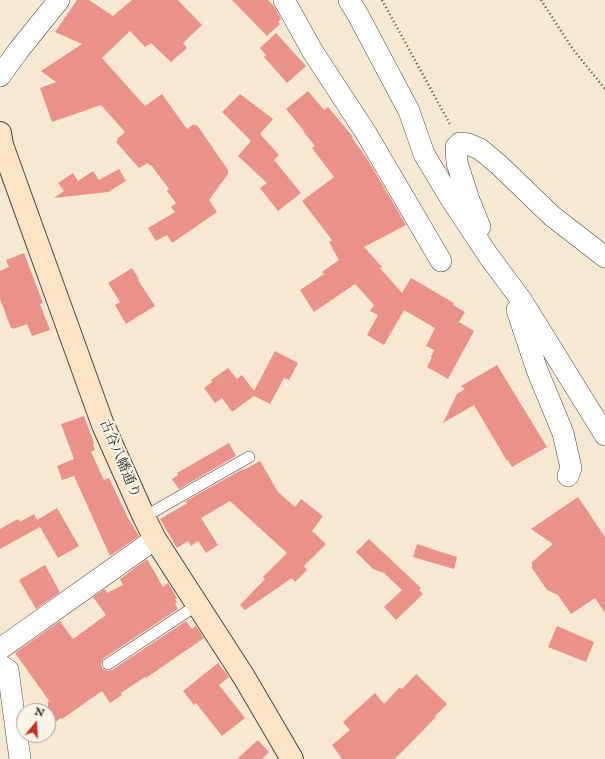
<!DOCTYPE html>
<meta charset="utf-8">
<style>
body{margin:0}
#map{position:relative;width:605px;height:759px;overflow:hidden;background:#f7e8d1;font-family:"IM FELL English",serif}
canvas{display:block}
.north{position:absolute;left:16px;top:703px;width:40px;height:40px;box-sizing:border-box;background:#fcf5e5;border:1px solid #a8a49b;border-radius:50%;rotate:18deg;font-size:11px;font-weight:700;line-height:16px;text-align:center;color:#2b2b2b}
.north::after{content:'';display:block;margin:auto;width:14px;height:18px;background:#c8321e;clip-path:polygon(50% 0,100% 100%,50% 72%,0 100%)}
</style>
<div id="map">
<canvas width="605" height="759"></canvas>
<div class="north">N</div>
</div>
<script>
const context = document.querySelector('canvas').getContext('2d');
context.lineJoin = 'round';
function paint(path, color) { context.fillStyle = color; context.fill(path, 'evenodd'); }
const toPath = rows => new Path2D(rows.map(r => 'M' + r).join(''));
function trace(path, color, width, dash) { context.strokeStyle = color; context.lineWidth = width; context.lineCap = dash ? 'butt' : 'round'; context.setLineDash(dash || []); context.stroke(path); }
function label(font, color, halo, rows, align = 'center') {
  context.font = font + ' "IM FELL English","Noto Serif JP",serif'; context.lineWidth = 4; context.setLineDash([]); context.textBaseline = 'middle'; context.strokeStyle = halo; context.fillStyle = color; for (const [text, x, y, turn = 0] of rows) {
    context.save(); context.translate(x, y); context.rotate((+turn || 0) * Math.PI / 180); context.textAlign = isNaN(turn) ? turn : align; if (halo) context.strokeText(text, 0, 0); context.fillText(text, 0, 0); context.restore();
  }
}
const building = toPath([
 [77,0,89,0,113,16,132,0,178,0,202,25,183,43,187,48,171,62,151,43,145,47,130,31,102,58,145,106,162,94,187,129,194,124,195,126,197,125,228,170,228,174,209,200,217,212,172,243,167,235,156,241,148,228,175,212,171,207,176,203,167,191,169,189,151,165,150,166,148,163,139,168,116,142,118,140,117,139,125,132,101,105,52,122,40,88,56,82,41,71,82,44,55,32],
 [232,0,268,0,274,6,281,19,278,22,280,24,267,36],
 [276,33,306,66,287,83,264,57,266,55,260,48],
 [308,91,324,110,328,107,353,137,352,138,366,157,406,225,364,247,382,267,380,268,402,293,411,278,454,303,453,305,465,312,459,322,474,331,448,379,427,367,432,357,431,357,434,350,426,346,435,328,404,310,384,345,367,335,378,315,370,311,374,305,355,284,314,312,300,290,324,274,322,272,339,260,329,242,332,240,302,201,334,177,312,148,315,146,303,131,304,131,286,109],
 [240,94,273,119,260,134,279,155,274,160,301,193,278,211,260,188,267,183,238,156,251,141,222,112],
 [119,169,126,181,108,192,54,198,64,191,58,183,73,173,78,181,93,171,99,180],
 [24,253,43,303,40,304,50,330,32,336,27,324,13,329,13,328,11,328,0,299,0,271,9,267,6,260],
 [132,268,139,279,138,280,155,306,126,324,115,305,120,302,108,283],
 [275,351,298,363,289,380,284,378,270,404,254,396,232,412,222,398,215,403,204,388,212,382,211,380,228,368,237,379,242,375,254,391],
 [497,365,547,447,512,467,508,460,507,461,474,405,443,423,457,394,465,389,461,386],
 [84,416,94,443,93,444,95,450,91,452,104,480,109,478,128,518,139,536,110,556,74,476,62,480,57,466,74,459,61,424],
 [229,443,236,456,179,489,172,479,178,475,177,473],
 [260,461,278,492,295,507,301,499,323,516,312,531,326,544,304,566,307,570,295,582,292,578,245,610,240,605,265,579,263,577,287,553,230,501,201,518,218,545,206,553,198,541,191,546,188,541,177,548,160,519,186,504,187,504,186,501,243,469,244,470],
 [578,497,605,537,605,613,595,598,571,614,558,595,547,590,532,568,532,562,553,544,531,529],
 [57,508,79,546,58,558,40,527,0,549,0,529,18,519,20,522,34,514,37,520],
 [369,539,421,588,419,590,423,594,396,620,384,607,402,590,384,573,373,569,356,552],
 [417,544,457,557,454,569,413,557],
 [147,559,163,587,168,583,177,598,175,599,177,602,175,604,178,609,104,658,102,661,101,664,102,668,105,670,108,671,112,670,186,621,192,629,196,626,204,638,146,678,145,677,121,693,122,695,110,703,102,691,62,719,61,718,48,727,48,701,50,702,15,653,60,621,73,639,106,615,93,597,105,589,107,593,123,585,120,579],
 [45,565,60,592,36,609,19,580],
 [557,626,594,642,586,662,548,647],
 [218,663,229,677,219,685,245,718,222,736,196,703,194,705,183,691],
 [416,674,447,704,435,716,436,717,404,750,394,759,342,759,332,745,350,730,343,722,375,693,384,704,400,687,401,689,404,687],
 [258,740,269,752,262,759,237,759]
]);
const path = toPath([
 [382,0,451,126],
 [541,0,572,48,605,89]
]);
const lane = toPath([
 [144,517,249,457],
 [108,664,197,605]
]);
const street = toPath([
 [284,0,313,52,366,133,441,261],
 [349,0,358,15,409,111,424,154,451,199,488,255,522,301,605,435],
 [0,76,18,51,59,0],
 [480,227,469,200,457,163,456,147,460,143,468,144,480,149,498,164,552,216,605,257],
 [518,309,517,310,537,370,563,433,571,468,568,476],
 [0,649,155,539],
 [0,665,8,670,20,759]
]);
const secondary = toPath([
 [0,133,2,145,103,425,144,517,155,539,244,677,292,759]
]);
const streetNames = [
 ["古谷八幡通り",119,459,67]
];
paint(building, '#ea9289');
trace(lane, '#4a4744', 12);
trace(street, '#4a4744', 22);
trace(secondary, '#4a4744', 24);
trace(path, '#4a4744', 2.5, [1, 3]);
trace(lane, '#fff', 11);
trace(street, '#fff', 21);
trace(secondary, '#fee4c6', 22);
label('14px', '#2b2b2b', '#fcf5e5', streetNames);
</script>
